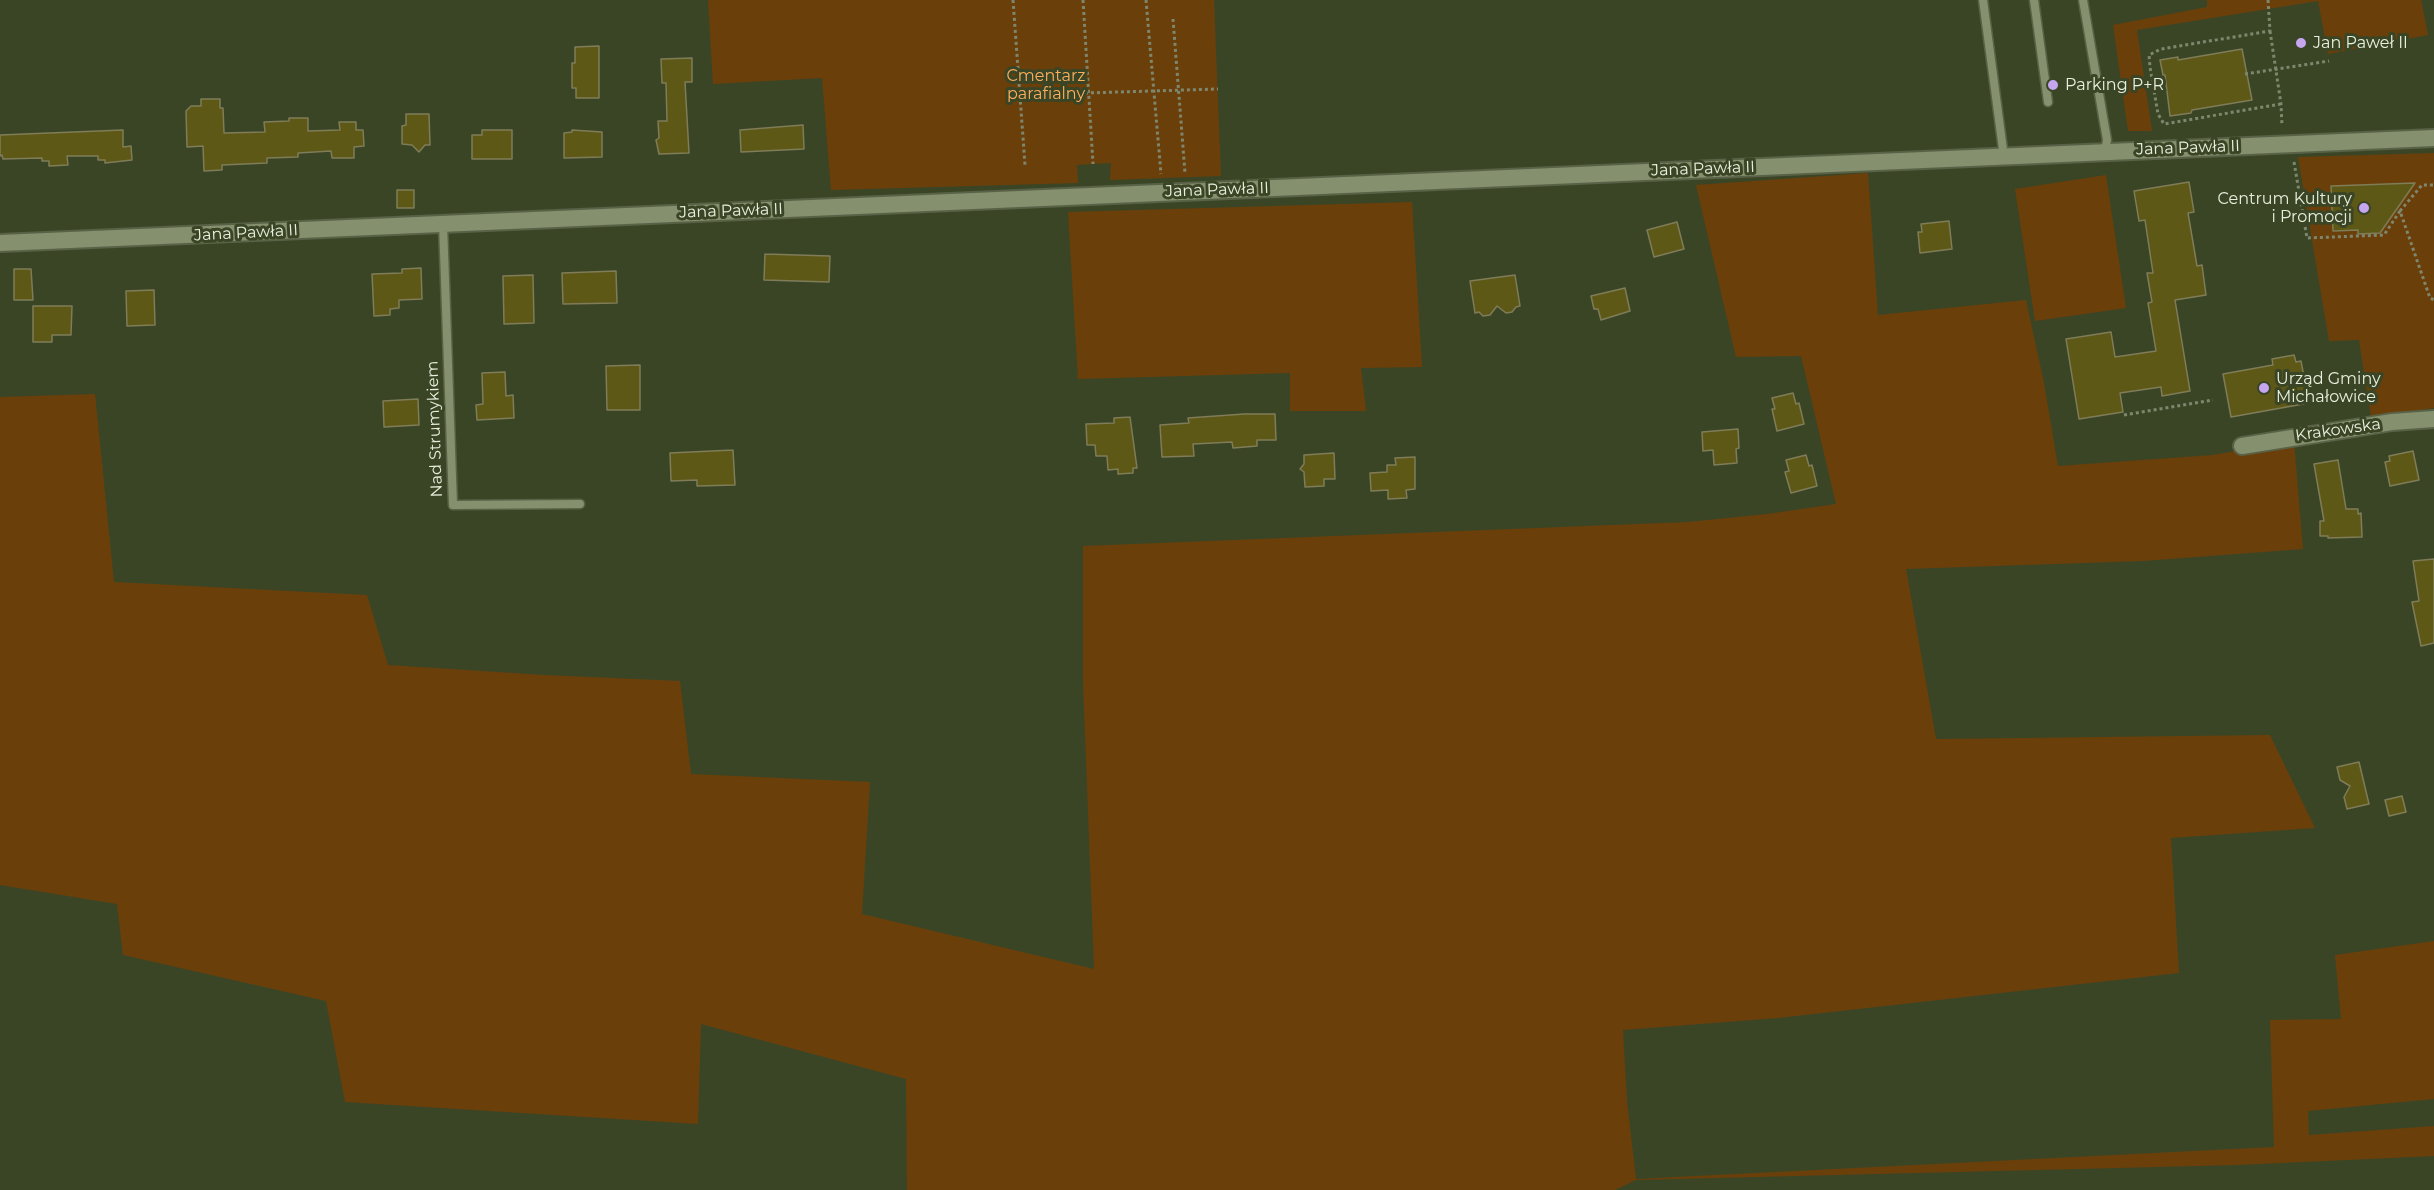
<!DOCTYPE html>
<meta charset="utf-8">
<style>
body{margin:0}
canvas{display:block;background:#3a4526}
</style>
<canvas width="2434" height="1190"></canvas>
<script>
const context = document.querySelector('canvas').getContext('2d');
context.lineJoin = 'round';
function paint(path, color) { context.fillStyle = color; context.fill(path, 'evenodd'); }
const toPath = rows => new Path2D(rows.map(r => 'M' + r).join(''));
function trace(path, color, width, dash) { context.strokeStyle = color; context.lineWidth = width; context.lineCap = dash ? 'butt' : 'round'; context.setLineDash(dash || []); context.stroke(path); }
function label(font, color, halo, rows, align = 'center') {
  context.font = font + ' Montserrat,sans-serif'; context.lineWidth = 6; context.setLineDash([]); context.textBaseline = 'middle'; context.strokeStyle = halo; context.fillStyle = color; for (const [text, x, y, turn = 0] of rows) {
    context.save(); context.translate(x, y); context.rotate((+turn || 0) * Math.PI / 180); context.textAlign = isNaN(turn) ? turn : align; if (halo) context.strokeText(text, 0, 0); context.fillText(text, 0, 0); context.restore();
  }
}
const green = toPath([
 [708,0,1214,0,1221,176,1110,180,1111,163,1077,165,1078,183,831,190,822,78,713,84],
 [2207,0,2421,0,2428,35,2328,54,2318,1,2137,30,2152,131,2128,131,2113,25,2207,7],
 [2434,153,2434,408,2371,417,2359,340,2329,341,2298,157],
 [1868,173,1878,315,2026,300,2044,383,2058,466,2213,455,2294,441,2303,549,2143,561,1906,569,1936,739,2270,735,2315,828,2171,838,2179,973,1778,1018,1623,1030,1627,1101,1636,1179,2274,1147,2270,1020,2341,1019,2335,955,2434,941,2434,1099,2308,1111,2309,1135,2434,1126,2434,1156,2237,1165,1636,1180,1615,1190,907,1190,906,1079,701,1024,698,1124,345,1102,326,1001,123,955,117,904,0,885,0,397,95,394,114,582,367,595,388,665,544,675,680,681,691,774,870,782,862,914,1094,969,1083,681,1083,546,1688,522,1767,514,1836,504,1801,356,1736,357,1696,185],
 [2106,175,2126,308,2035,321,2015,189],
 [1412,202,1422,367,1361,368,1366,411,1290,411,1290,373,1078,379,1068,212]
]);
const building = toPath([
 [599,46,599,98,576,98,576,88,572,88,572,63,575,63,575,47,599,46],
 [2242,49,2252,100,2192,110,2191,113,2170,116,2165,75,2163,75,2160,60,2178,57,2178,60,2242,49],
 [692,58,692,82,685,82,689,153,659,154,656,140,659,138,658,121,667,121,666,83,662,83,661,59,692,58],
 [201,99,220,99,220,108,223,108,224,133,265,132,264,122,289,121,289,118,308,118,308,131,340,130,339,122,356,122,356,130,363,130,364,146,354,147,354,158,332,158,331,151,298,153,298,157,267,158,267,163,222,165,222,170,204,171,203,146,187,147,186,111,191,106,201,106,201,99],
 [406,114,429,114,430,145,425,145,419,152,412,145,402,144,402,126,406,125,406,114],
 [803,125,804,149,741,152,740,130,803,125],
 [123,130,123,147,131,146,132,160,105,163,105,160,98,160,98,156,67,156,68,165,49,166,49,161,42,161,42,158,3,159,2,155,0,156,0,135,123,130],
 [482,130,512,130,512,159,472,159,472,135,482,135,482,130],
 [572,130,602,132,602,157,564,158,564,133,572,132,572,130],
 [2189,182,2194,212,2188,213,2197,266,2202,265,2206,295,2175,300,2190,391,2162,396,2161,387,2120,393,2123,412,2079,419,2066,339,2111,332,2115,357,2156,351,2148,303,2152,302,2147,273,2153,273,2145,220,2139,221,2134,191,2189,182],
 [2415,183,2380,233,2358,234,2358,230,2333,231,2331,186,2415,183],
 [397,190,414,190,414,208,397,208,397,190],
 [1949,221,1952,249,1920,253,1918,232,1922,232,1921,224,1949,221],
 [1677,222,1684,249,1654,257,1647,230,1677,222],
 [765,254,830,256,829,282,764,280,765,254],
 [421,268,422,299,399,300,399,308,390,309,390,315,374,316,372,274,402,273,402,269,421,268],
 [14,269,31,269,33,300,14,300,14,269],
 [616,271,617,303,563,304,562,273,616,271],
 [533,275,534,323,504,324,503,276,533,275],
 [1515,275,1520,306,1516,307,1512,312,1506,313,1497,306,1490,315,1483,316,1479,312,1475,313,1470,281,1515,275],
 [1625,288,1630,311,1601,320,1598,309,1594,309,1591,296,1625,288],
 [154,290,155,325,127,326,126,291,154,290],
 [33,306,72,306,71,335,52,335,52,342,33,342,33,306],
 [2294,355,2296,362,2301,361,2309,403,2231,417,2223,374,2273,365,2272,359,2294,355],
 [640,365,640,410,607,410,606,366,640,365],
 [505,372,506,396,513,395,514,418,477,420,476,405,483,404,482,373,505,372],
 [1793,393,1796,404,1799,403,1804,424,1777,431,1772,409,1775,409,1772,398,1793,393],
 [418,399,419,425,384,427,383,401,418,399],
 [1244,414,1275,414,1276,440,1257,440,1257,446,1233,448,1232,442,1193,444,1194,456,1162,457,1160,425,1189,423,1188,418,1244,414],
 [1130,417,1137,468,1133,468,1133,473,1118,474,1118,469,1108,470,1107,456,1096,456,1095,445,1087,445,1086,424,1114,423,1114,418,1130,417],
 [1738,429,1739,448,1736,449,1737,463,1714,465,1713,450,1703,451,1702,432,1738,429],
 [733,450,735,485,697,486,697,480,671,481,670,453,733,450],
 [2413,451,2419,480,2390,486,2385,462,2390,461,2389,456,2413,451],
 [1334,453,1335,479,1324,479,1324,486,1305,487,1304,472,1300,469,1304,464,1304,455,1334,453],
 [1806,455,1809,466,1812,465,1817,486,1791,493,1785,472,1789,471,1786,460,1806,455],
 [1415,457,1415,489,1406,490,1407,498,1388,499,1388,490,1371,491,1370,473,1387,472,1387,465,1396,465,1395,458,1415,457],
 [2338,460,2346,509,2358,509,2358,514,2361,513,2362,537,2328,538,2328,536,2320,536,2320,521,2324,521,2314,464,2338,460],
 [2434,559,2434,643,2421,646,2412,602,2419,601,2413,561,2434,559],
 [2359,762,2369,804,2347,809,2344,797,2350,786,2340,780,2337,767,2359,762],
 [2402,796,2406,812,2389,816,2385,800,2402,796]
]);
const path = toPath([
 [1013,0,1025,165],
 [1083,0,1093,164],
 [1146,0,1161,174],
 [2268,0,2270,31,2161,49,2149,55,2150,67,2158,114,2164,124,2281,104],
 [1173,19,1185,173],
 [2270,31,2281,104,2282,126],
 [2245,74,2329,61],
 [1019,95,1218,89],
 [2294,162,2307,238,2384,235,2400,211,2430,298,2434,300],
 [2400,211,2422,185,2434,185],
 [2124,415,2213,400]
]);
const service = toPath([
 [1983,0,2004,157],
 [2034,0,2048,102],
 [2083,0,2107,140,2105,151],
 [443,224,453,505,580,504]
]);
const minor = toPath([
 [0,243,2434,138],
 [2242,446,2392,422,2434,419]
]);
const markers = [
 [2301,43,6,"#c7a6f0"],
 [2053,85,6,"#c7a6f0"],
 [2364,208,6,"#c7a6f0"],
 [2264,388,6,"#c7a6f0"]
];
const poiNames = [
 ["Jan Paweł II",2313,43],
 ["Parking P+R",2065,85],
 ["Centrum Kultury",2352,199,"right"],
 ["i Promocji",2352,217,"right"],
 ["Urząd Gminy",2276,379],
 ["Michałowice",2276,397]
];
const parkNames = [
 ["Cmentarz",1046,76],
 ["parafialny",1046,94]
];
const streetNames = [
 ["Jana Pawła II",2188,148,-2],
 ["Jana Pawła II",1703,169,-2],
 ["Jana Pawła II",1217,190,-2],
 ["Jana Pawła II",731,211,-2],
 ["Jana Pawła II",246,233,-3],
 ["Nad Strumykiem",435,429,-92],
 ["Krakowska",2338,430,-8]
];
paint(green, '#6b3f0a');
paint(building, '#5e5817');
trace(building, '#7f7c58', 1.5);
trace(service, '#596246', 11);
trace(minor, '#596246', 20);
trace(path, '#7e876d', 3, [3, 3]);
trace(service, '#84906e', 8);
trace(minor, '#84906e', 16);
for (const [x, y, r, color] of markers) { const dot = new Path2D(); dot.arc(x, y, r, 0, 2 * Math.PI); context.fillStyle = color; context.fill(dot); trace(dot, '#3a4526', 2); }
label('16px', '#e8efdc', '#3a4526', poiNames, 'left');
label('16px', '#fdae5c', '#3a4526', parkNames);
label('16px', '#e8efdc', '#3a4526', streetNames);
</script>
